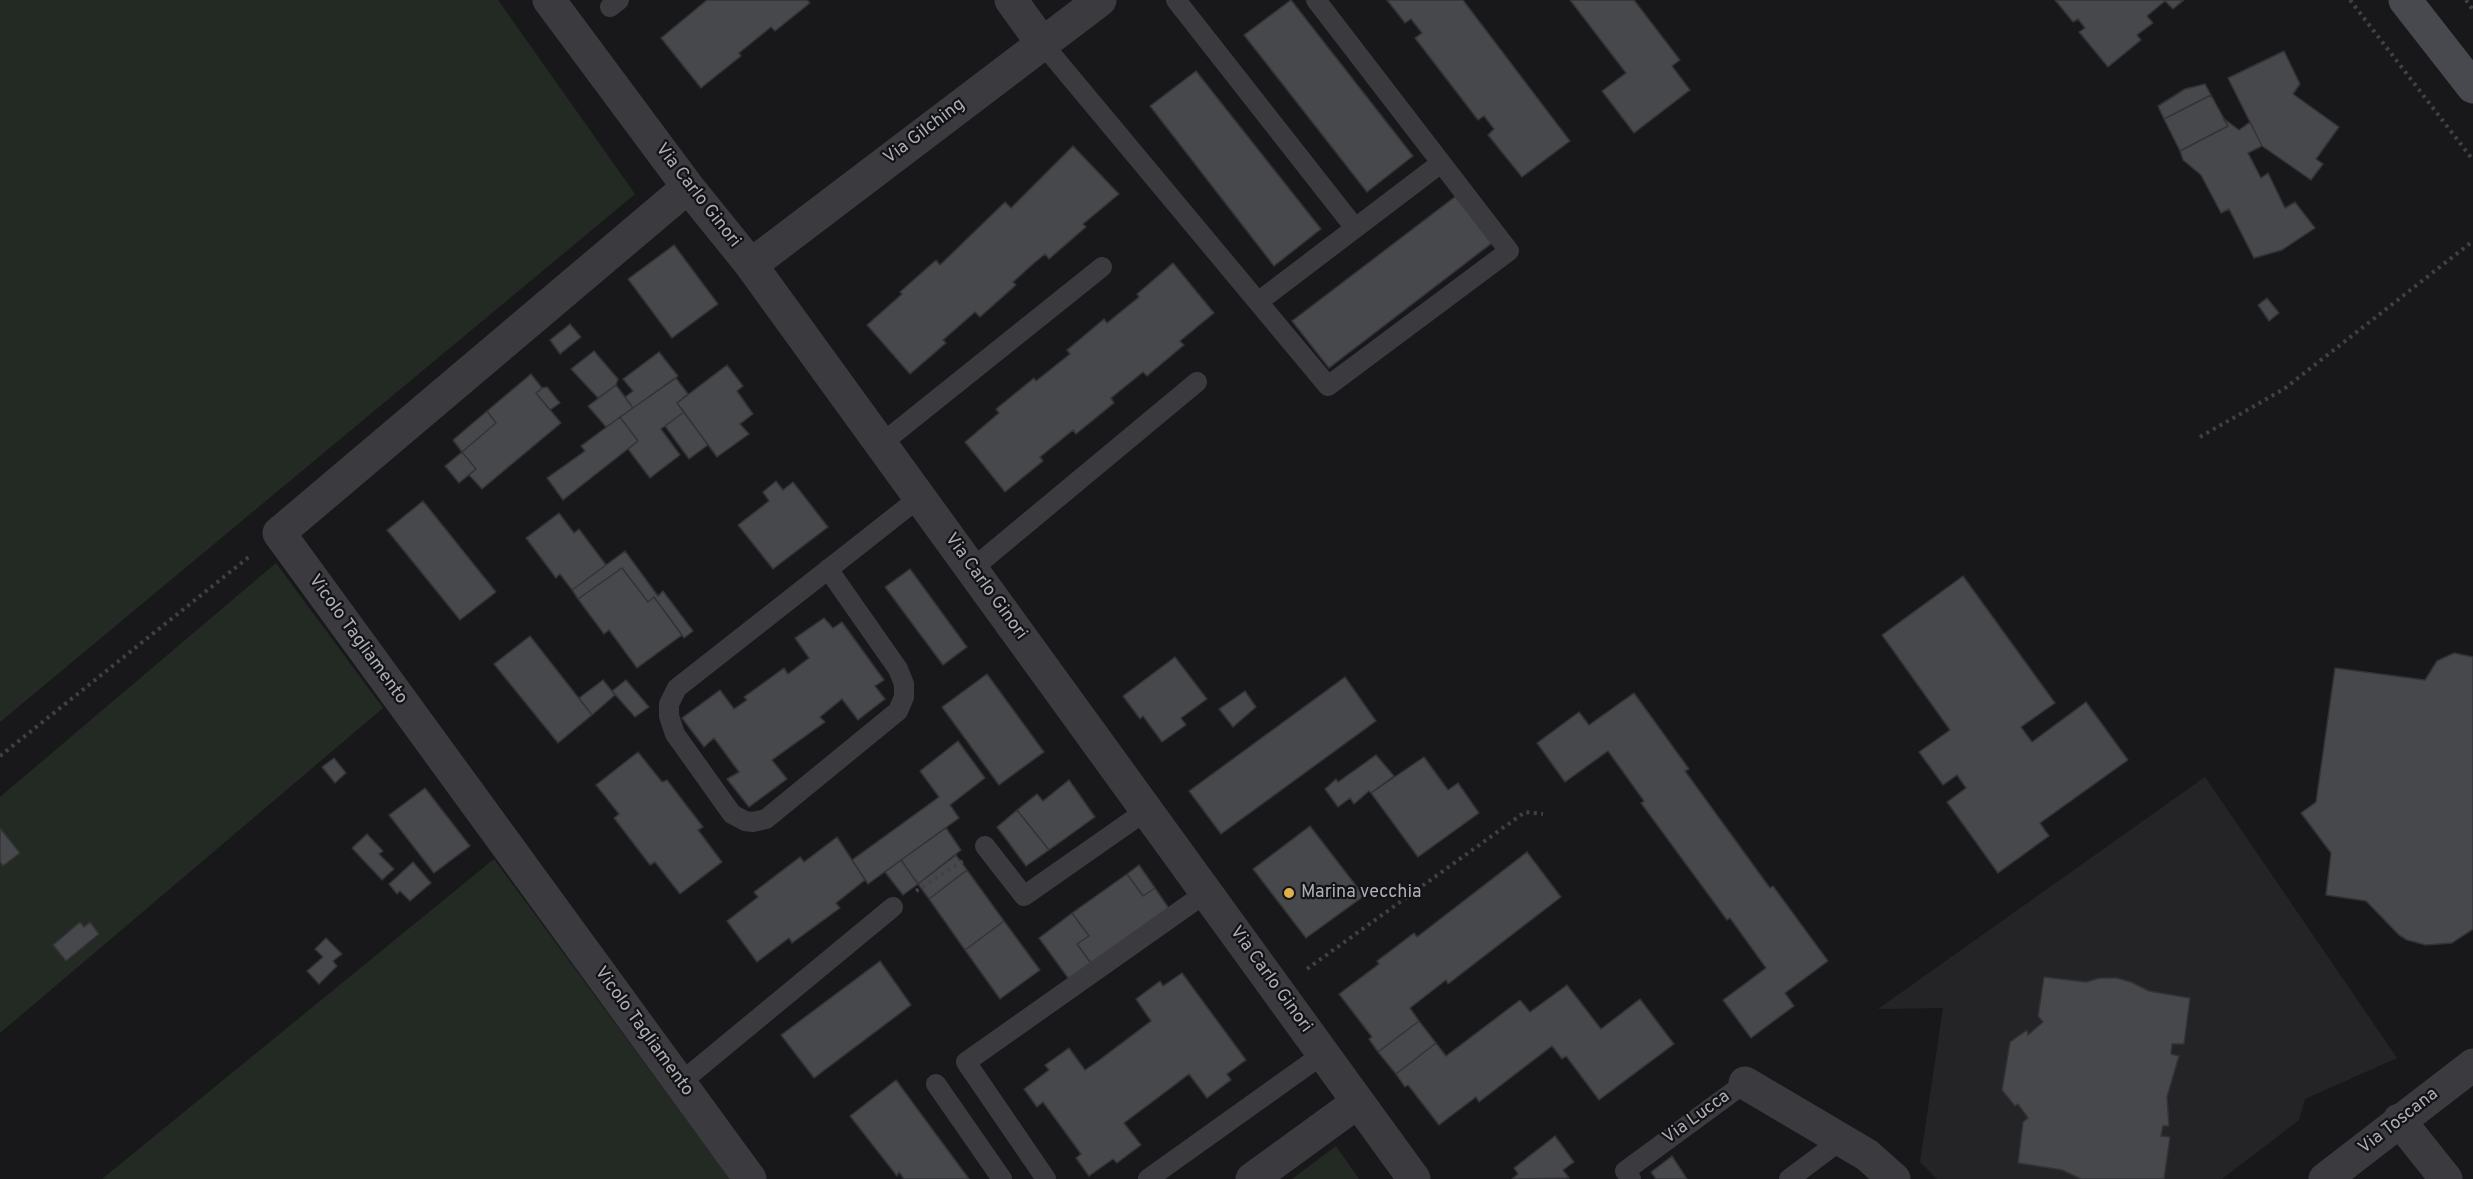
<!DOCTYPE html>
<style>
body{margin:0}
canvas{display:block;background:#18181a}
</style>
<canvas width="2473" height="1179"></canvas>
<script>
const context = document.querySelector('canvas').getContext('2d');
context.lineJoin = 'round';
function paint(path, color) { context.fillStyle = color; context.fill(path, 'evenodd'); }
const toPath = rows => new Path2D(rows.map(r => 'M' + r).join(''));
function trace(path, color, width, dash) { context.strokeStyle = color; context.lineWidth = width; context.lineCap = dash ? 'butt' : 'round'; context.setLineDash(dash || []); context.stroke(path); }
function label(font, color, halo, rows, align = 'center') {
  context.font = font + ' Overpass,sans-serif'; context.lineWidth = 4.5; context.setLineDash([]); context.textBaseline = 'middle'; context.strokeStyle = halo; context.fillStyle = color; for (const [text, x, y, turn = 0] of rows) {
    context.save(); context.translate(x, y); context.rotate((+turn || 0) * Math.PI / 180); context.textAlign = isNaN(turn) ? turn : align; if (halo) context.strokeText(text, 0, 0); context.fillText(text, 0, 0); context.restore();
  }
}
const built = toPath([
 [2205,777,2397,1058,2305,1099,2299,1120,2222,1179,1937,1179,1920,1162,1943,1008,1878,1009]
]);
const green = toPath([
 [0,0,498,0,635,194,0,722],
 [276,563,383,708,0,1033,0,797],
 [494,859,730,1179,102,1179],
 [1336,1146,1359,1179,1292,1179]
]);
const building = toPath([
 [707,0,807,0,810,3,775,31,771,27,739,53,741,56,701,88,661,38,707,0],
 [1291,0,1413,156,1367,192,1244,35,1291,0],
 [1387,0,1463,0,1570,141,1522,177,1488,135,1494,129,1484,116,1478,120,1415,38,1422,33,1411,19,1405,23,1387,0],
 [1570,0,1634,0,1680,60,1672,66,1690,90,1634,133,1602,91,1626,73,1570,0],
 [2055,0,2184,0,2173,9,2165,1,2147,16,2153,23,2137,35,2141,40,2108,67,2079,32,2085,28,2078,19,2073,22,2055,0],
 [2284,51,2300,84,2293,94,2339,127,2316,159,2323,164,2311,180,2262,146,2228,78,2284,51],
 [1196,71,1321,229,1274,266,1150,106,1196,71],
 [2205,84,2211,95,2164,119,2158,106,2185,89,2205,84],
 [2211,95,2228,126,2180,151,2164,119,2211,95],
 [2223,118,2239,130,2250,122,2262,146,2248,153,2261,178,2268,173,2285,208,2295,202,2315,228,2282,250,2254,258,2229,209,2221,213,2201,175,2183,160,2180,151,2228,126,2223,118],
 [1073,146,1119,194,1083,224,1086,227,1049,259,1045,254,1033,264,1013,282,1016,285,980,317,975,312,943,340,946,343,910,374,867,325,902,294,900,292,936,260,940,265,1005,202,1011,208,1073,146],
 [1456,196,1492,243,1329,368,1292,321,1456,196],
 [674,245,718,304,672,338,628,279,674,245],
 [1173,263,1214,313,1180,341,1184,345,1147,376,1143,372,1111,398,1114,403,1076,434,1073,430,1040,457,1043,461,1005,492,965,442,999,413,996,409,1034,378,1036,381,1070,354,1067,350,1104,319,1107,323,1139,297,1137,294,1173,263],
 [2267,298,2279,313,2269,321,2258,305,2267,298],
 [570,324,581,337,560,354,550,340,570,324],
 [594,351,618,379,616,385,598,398,571,369,594,351],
 [659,352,678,376,633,408,625,397,633,391,623,379,659,352],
 [727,365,743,386,737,391,753,414,740,424,749,434,717,457,677,403,727,365],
 [531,374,542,388,536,393,561,423,482,489,469,475,476,469,462,452,496,423,487,411,531,374],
 [676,378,688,394,677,403,684,412,661,429,680,455,650,478,628,449,638,441,620,417,676,378],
 [616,385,633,408,606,427,588,406,616,385],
 [547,387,560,403,550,410,536,393,542,388,547,387],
 [487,411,496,423,462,452,453,440,487,411],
 [684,412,708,445,689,459,665,426,684,412],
 [620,417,638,441,563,500,547,478,585,451,581,446,620,417],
 [462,452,476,469,459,483,445,466,462,452],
 [776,481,783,490,793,482,828,527,773,569,738,525,769,501,763,492,776,481],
 [423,501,496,592,460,620,387,530,423,501],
 [559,513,574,533,579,529,606,565,572,590,560,574,556,578,526,538,559,513],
 [625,551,658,596,663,591,693,631,684,638,654,597,648,602,622,568,578,599,572,590,625,551],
 [622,568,648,602,654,597,682,635,637,668,609,630,604,634,578,599,622,568],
 [910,569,967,647,943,665,885,587,910,569],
 [1963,576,2055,703,2021,727,2032,742,2086,702,2128,760,2040,823,2049,836,1998,873,1947,802,1966,788,1957,775,1943,785,1919,752,1950,730,1882,635,1963,576],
 [824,618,833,628,842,622,884,680,875,686,885,699,858,720,842,699,820,717,825,722,772,760,787,779,749,807,727,779,739,772,714,738,704,747,682,718,720,690,734,709,747,700,744,697,784,668,788,674,809,658,795,638,824,618],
 [530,636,592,715,558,743,494,664,530,636],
 [2454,653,2473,657,2473,929,2452,943,2426,945,2407,940,2399,935,2366,901,2326,895,2331,853,2301,813,2316,802,2335,668,2425,680,2437,661,2454,653],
 [1175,657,1207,699,1181,718,1186,725,1162,742,1143,716,1140,719,1123,696,1175,657],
 [987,674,1044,752,999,785,942,707,987,674],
 [1345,677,1376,721,1221,834,1189,791,1345,677],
 [603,680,615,695,592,715,579,698,603,680],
 [626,680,649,707,635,717,612,691,626,680],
 [1245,691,1256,707,1233,727,1219,709,1245,691],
 [1634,693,1689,769,1685,771,1770,888,1773,886,1828,961,1785,993,1794,1006,1751,1038,1723,1000,1766,968,1730,918,1727,920,1641,803,1644,801,1608,751,1565,782,1537,743,1579,712,1589,725,1634,693],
 [958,741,985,778,950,805,959,818,868,884,852,860,939,797,920,771,958,741],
 [638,752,662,782,667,780,703,827,698,830,722,862,680,894,655,862,650,865,614,818,619,814,596,785,638,752],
 [1376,755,1394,776,1371,793,1369,791,1354,804,1350,798,1338,807,1325,789,1336,779,1338,782,1376,755],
 [1424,757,1448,790,1458,783,1479,813,1418,857,1371,793,1424,757],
 [334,758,346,773,335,783,322,767,334,758],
 [1069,780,1095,817,1049,850,1017,810,1037,794,1043,801,1069,780],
 [425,788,470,846,434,873,389,815,425,788],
 [1017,810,1049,850,1026,866,997,827,1017,810],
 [1310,826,1364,896,1306,938,1253,869,1310,826],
 [0,828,20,853,3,866,0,862,0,828],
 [946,828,961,850,918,884,901,860,946,828],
 [367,834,383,851,379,854,394,869,382,880,352,848,367,834],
 [837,837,865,880,836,903,840,908,792,943,789,938,757,962,727,921,758,897,754,892,800,857,804,862,837,837],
 [1527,852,1561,897,1448,984,1446,980,1410,1008,1419,1021,1378,1052,1369,1039,1372,1037,1339,994,1379,964,1377,961,1414,933,1417,937,1527,852],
 [956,855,967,870,929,899,918,884,956,855],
 [901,860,918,884,903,895,885,872,901,860],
 [413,862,431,883,410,901,400,891,397,894,389,884,413,862],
 [1139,865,1155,888,1143,896,1127,874,1139,865],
 [967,870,1004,921,965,950,929,899,967,870],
 [1127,874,1143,896,1155,888,1170,910,1093,966,1077,944,1089,936,1072,913,1127,874],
 [1072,913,1089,936,1077,944,1093,966,1071,982,1039,938,1072,913],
 [1004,921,1040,970,1000,999,965,950,1004,921],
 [80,922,84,927,90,922,99,934,66,961,53,945,80,922],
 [326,938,342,954,333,961,337,966,319,984,307,971,323,957,315,949,326,938],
 [880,961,911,1005,814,1078,781,1035,880,961],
 [1182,973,1246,1060,1227,1074,1231,1080,1207,1098,1189,1074,1176,1084,1124,1123,1141,1145,1117,1163,1113,1159,1089,1176,1076,1158,1081,1154,1043,1102,1037,1107,1024,1089,1049,1070,1045,1065,1069,1048,1085,1070,1098,1061,1151,1021,1136,999,1160,981,1163,986,1182,973],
 [2044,977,2086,982,2100,978,2117,978,2131,982,2149,991,2190,998,2184,1044,2172,1044,2171,1054,2179,1056,2167,1097,2169,1126,2163,1126,2161,1136,2170,1137,2164,1179,2081,1179,2062,1170,2018,1163,2023,1122,2028,1118,2018,1104,2015,1106,2002,1090,2010,1042,2027,1030,2028,1035,2043,1022,2038,1016,2044,977],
 [1567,985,1601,1029,1640,999,1674,1044,1599,1100,1566,1056,1562,1059,1552,1046,1479,1102,1476,1097,1439,1125,1408,1085,1405,1087,1396,1074,1436,1043,1446,1056,1520,1000,1530,1012,1567,985],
 [1419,1021,1436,1043,1396,1074,1378,1052,1419,1021],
 [896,1080,969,1179,904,1179,899,1172,897,1176,850,1116,896,1080],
 [1555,1136,1574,1162,1563,1170,1569,1178,1512,1179,1518,1174,1514,1168,1555,1136],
 [1672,1156,1687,1179,1656,1179,1651,1172,1672,1156]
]);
const path = toPath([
 [2350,0,2473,160],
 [2466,0,2473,10],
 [2200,437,2284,389,2473,241],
 [0,756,250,556],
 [916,891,963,861],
 [1307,969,1525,812,1543,814]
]);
const lane = toPath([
 [1176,0,1355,228],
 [610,7,619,0],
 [1042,43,1328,386,1509,251,1316,0],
 [1258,302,1441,163],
 [881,444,1102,267],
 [828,569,898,669,904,684,904,697,898,711,766,819,753,822,745,821,732,814,675,734,669,716,669,704,677,688,863,542,920,497],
 [972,569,1197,382],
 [985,846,1024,896,1147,810],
 [680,1083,893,907],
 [936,1084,1002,1179],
 [1046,1179,966,1062,1207,892],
 [1148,1179,1323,1054],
 [1631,1179,1625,1171,1745,1083],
 [1789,1179,1841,1140]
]);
const street = toPath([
 [549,0,688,187,751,265,1414,1179],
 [1011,0,1042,43],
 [688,187,279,533,750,1179],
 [751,265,1100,0],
 [1745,1083,1867,1155,1894,1179],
 [2399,1120,2446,1179],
 [1252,1179,1358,1102],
 [2325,1179,2473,1065]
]);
const secondary = toPath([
 [2405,0,2473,87]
]);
const markers = [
 [1289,893,6,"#dfb14c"]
];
const streetNames = [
 ["Via Gilching",925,132,-37],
 ["Via Carlo Ginori",697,196,52],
 ["Via Carlo Ginori",985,587,54],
 ["Vicolo Tagliamento",357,640,54],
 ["Via Carlo Ginori",1270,980,54],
 ["Vicolo Tagliamento",643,1032,54],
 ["Via Lucca",1697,1118,-36],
 ["Via Toscana",2399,1122,-38]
];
const poiNames = [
 ["Marina vecchia",1301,893]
];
paint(built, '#242427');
paint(green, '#232a24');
paint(building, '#47484c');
trace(building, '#333336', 1.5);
trace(path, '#404146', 4, [3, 4.5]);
trace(lane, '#3a3a3f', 20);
trace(street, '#3a3a3f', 33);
trace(secondary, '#48494e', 33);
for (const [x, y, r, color] of markers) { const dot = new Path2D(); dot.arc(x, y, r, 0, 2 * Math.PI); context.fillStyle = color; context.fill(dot); trace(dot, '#131315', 2); }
label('18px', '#acafb8', '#131315', streetNames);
label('18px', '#acafb8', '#131315', poiNames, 'left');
</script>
